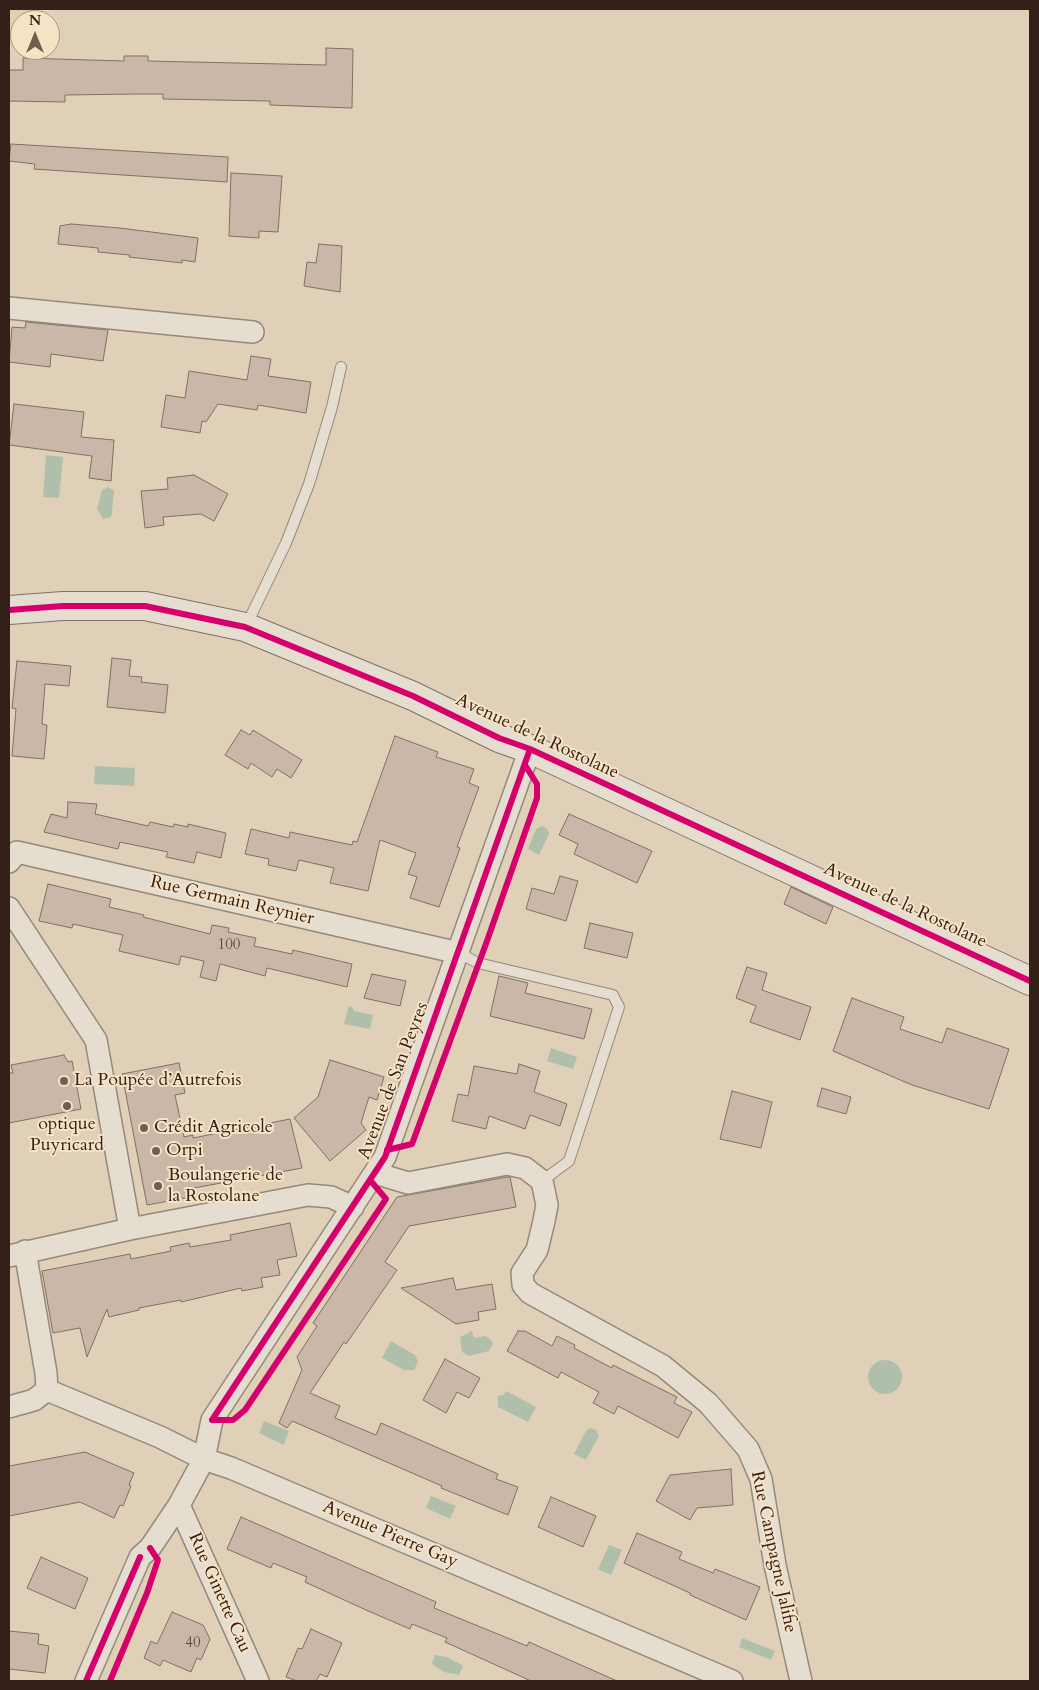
<!DOCTYPE html>
<meta charset="utf-8">
<style>
body{margin:0}
#map{position:relative;width:1039px;height:1690px;overflow:hidden;background:#e0d0b7;font-family:Cardo,serif}
canvas{display:block}
.frame{position:absolute;inset:0;border:10px solid #342018;pointer-events:none}
.north{position:absolute;left:10px;top:10px;width:50px;height:50px;box-sizing:border-box;background:#f6e2c5;border:1px solid #a89480;border-radius:50%;rotate:0deg;font-size:14px;font-weight:700;line-height:20px;text-align:center;color:#342018}
.north::after{content:'';display:block;margin:auto;width:18px;height:22px;background:#705e50;clip-path:polygon(50% 0,100% 100%,50% 72%,0 100%)}
</style>
<div id="map">
<canvas width="1039" height="1690"></canvas>
<div class="frame"></div>
<div class="north">N</div>
</div>
<script>
const context = document.querySelector('canvas').getContext('2d');
context.lineJoin = 'round';
function paint(path, color) { context.fillStyle = color; context.fill(path, 'evenodd'); }
const toPath = rows => new Path2D(rows.map(r => 'M' + r).join(''));
function trace(path, color, width, dash) { context.strokeStyle = color; context.lineWidth = width; context.lineCap = dash ? 'butt' : 'round'; context.setLineDash(dash || []); context.stroke(path); }
function label(font, color, halo, rows, align = 'center') {
  context.font = font + ' Cardo,serif'; context.lineWidth = 4; context.setLineDash([]); context.textBaseline = 'middle'; context.strokeStyle = halo; context.fillStyle = color; for (const [text, x, y, turn = 0] of rows) {
    context.save(); context.translate(x, y); context.rotate((+turn || 0) * Math.PI / 180); context.textAlign = isNaN(turn) ? turn : align; if (halo) context.strokeText(text, 0, 0); context.fillText(text, 0, 0); context.restore();
  }
}
const water = toPath([
 [46,455,63,457,59,498,43,497],
 [108,487,114,490,112,512,111,517,103,519,97,509,102,490],
 [95,766,135,768,134,786,94,784],
 [542,826,547,829,549,834,539,855,528,849,536,829],
 [349,1006,352,1007,354,1011,373,1015,370,1029,344,1024],
 [551,1048,577,1057,573,1069,547,1061],
 [472,1331,474,1338,485,1336,489,1338,493,1343,489,1351,469,1356,462,1352,460,1337],
 [391,1341,415,1355,418,1362,414,1370,404,1370,382,1358],
 '868 1377a17 17 0 1 1 34 0a17 17 0 1 1-34 0Z',
 [506,1391,536,1407,528,1422,498,1407,498,1396,504,1395],
 [264,1421,289,1431,284,1445,259,1433],
 [590,1428,596,1430,599,1436,586,1460,574,1454,586,1431],
 [431,1496,456,1506,450,1519,426,1508],
 [609,1545,622,1550,611,1575,598,1569],
 [742,1638,775,1651,771,1660,739,1647],
 [435,1655,447,1657,462,1665,463,1666,459,1675,444,1672,432,1664]
]);
const building = toPath([
 [326,48,353,49,352,108,270,105,270,101,163,99,163,94,135,94,65,95,65,102,9,101,9,70,23,70,23,58,124,61,124,56,148,56,148,61,326,65,326,48],
 [11,144,228,157,227,182,34,169,35,164,9,161,11,144],
 [231,173,282,176,278,232,259,231,259,238,229,236,231,173],
 [71,224,120,228,198,238,195,262,182,260,182,263,129,257,130,255,98,252,98,248,58,244,60,226,71,224],
 [319,244,342,246,340,292,304,286,307,262,316,263,319,244],
 [26,322,108,330,103,361,51,354,50,367,9,362,12,327,25,328,26,322],
 [251,356,271,359,268,376,311,382,306,413,258,405,257,410,218,404,206,422,202,421,200,433,161,427,166,395,185,398,189,371,247,380,251,356],
 [14,404,84,412,81,437,114,440,111,481,89,478,92,456,9,445,14,404],
 [194,475,228,494,214,521,201,514,163,517,164,525,145,528,141,491,168,489,167,478,194,475],
 [112,658,131,660,129,676,142,677,141,682,168,685,165,713,107,707,112,658],
 [17,661,71,666,69,686,45,684,42,724,47,725,44,759,12,756,16,709,12,708,17,661],
 [241,730,250,735,253,730,302,760,291,778,277,769,272,777,251,763,248,769,225,755,241,730],
 [395,736,438,752,436,757,474,769,469,783,479,787,457,847,460,848,439,907,410,898,417,877,408,874,416,853,380,840,368,891,330,883,334,868,299,860,296,871,268,865,269,859,245,854,251,829,289,838,290,832,352,845,353,841,357,842,395,736],
 [68,802,97,804,95,814,148,826,150,822,173,827,174,824,188,827,188,824,226,833,221,858,197,852,194,863,166,857,168,852,120,842,118,849,44,832,51,814,67,818,68,802],
 [569,814,652,851,637,883,574,854,578,844,559,835,569,814],
 [560,876,578,881,566,921,526,909,532,888,554,894,560,876],
 [48,884,111,899,109,907,144,915,143,917,210,934,212,925,229,928,228,932,256,938,254,946,292,954,293,950,352,964,347,987,267,968,265,976,220,964,216,981,200,977,204,961,181,956,179,965,119,951,123,935,73,924,72,928,39,921,48,884],
 [791,887,833,907,826,924,784,904,791,887],
 [590,923,633,933,627,958,584,948,590,923],
 [747,967,767,973,762,990,811,1007,800,1040,750,1022,756,1006,736,998,747,967],
 [372,974,406,981,400,1006,364,998,372,974],
 [499,976,528,983,525,993,592,1009,584,1039,490,1016,499,976],
 [852,998,904,1017,900,1029,942,1043,947,1028,1009,1049,989,1109,912,1085,833,1051,852,998],
 [64,1055,68,1062,72,1061,81,1109,9,1123,9,1073,13,1073,11,1065,64,1055],
 [330,1060,384,1077,377,1100,369,1097,361,1123,366,1130,330,1161,294,1118,318,1097,330,1060],
 [179,1063,185,1093,175,1095,184,1137,193,1135,193,1138,290,1119,302,1168,194,1188,196,1196,147,1205,122,1074,179,1063],
 [519,1064,540,1071,534,1092,567,1104,560,1126,530,1115,525,1129,489,1116,486,1129,452,1121,458,1094,468,1096,474,1066,517,1074,519,1064],
 [822,1088,851,1097,846,1114,817,1106,822,1088],
 [732,1091,772,1102,761,1148,720,1139,732,1091],
 [507,1177,510,1177,516,1207,409,1226,385,1262,397,1270,346,1344,344,1342,310,1393,340,1406,335,1418,376,1435,381,1423,498,1474,496,1479,518,1487,508,1515,441,1488,442,1486,292,1421,287,1428,279,1423,302,1370,297,1357,317,1326,313,1323,397,1197,507,1177],
 [290,1223,297,1256,277,1260,280,1275,261,1278,263,1287,242,1291,241,1288,181,1302,181,1300,139,1308,139,1310,109,1317,107,1309,87,1357,80,1328,53,1333,42,1271,130,1254,131,1259,171,1251,170,1247,189,1243,190,1247,231,1240,230,1235,290,1223],
 [453,1278,456,1290,492,1284,496,1309,478,1312,479,1320,456,1324,401,1288,453,1278],
 [518,1331,525,1331,552,1346,557,1336,575,1345,574,1348,612,1368,613,1365,677,1397,674,1403,692,1412,678,1438,618,1406,614,1414,593,1403,599,1392,561,1372,558,1378,507,1351,518,1331],
 [445,1359,480,1378,469,1398,457,1392,446,1413,423,1400,445,1359],
 [85,1452,134,1473,129,1485,131,1486,123,1506,120,1505,114,1518,80,1502,9,1516,9,1466,85,1452],
 [731,1469,733,1505,697,1508,690,1520,656,1501,670,1475,731,1469],
 [551,1497,596,1516,583,1547,538,1527,551,1497],
 [241,1517,436,1602,434,1608,527,1646,529,1642,617,1681,531,1681,445,1642,447,1638,412,1624,410,1629,366,1610,305,1582,307,1577,273,1563,271,1568,227,1549,241,1517],
 [637,1533,682,1552,679,1559,713,1573,715,1569,760,1587,746,1620,690,1595,690,1593,624,1563,637,1533],
 [41,1557,88,1578,75,1609,27,1588,41,1557],
 [172,1612,203,1625,210,1639,201,1660,197,1658,191,1672,163,1660,160,1666,144,1658,151,1641,157,1644,172,1612],
 [311,1629,342,1643,327,1677,320,1674,316,1681,297,1681,286,1677,298,1648,302,1649,311,1629],
 [9,1631,39,1634,38,1644,49,1646,45,1673,9,1669,9,1631]
]);
const lane = toPath([
 [246,626,286,543,309,484,332,407,341,367],
 [459,953,478,963,613,995,619,1007,569,1161,542,1181]
]);
const street = toPath([
 [9,308,253,332],
 [9,862,17,852,459,953],
 [9,908,96,1040,130,1229],
 [375,1173,408,1183,507,1164,525,1168,542,1181,547,1205,544,1221,537,1250,522,1273,523,1285,530,1293,663,1366,708,1403,748,1449,761,1479,775,1565,801,1681],
 [25,1251,46,1373,47,1390],
 [9,1256,130,1229,308,1195,331,1197,353,1207],
 [47,1390,160,1437,204,1459,231,1468,732,1681],
 [9,1407,34,1400,47,1390],
 [179,1505,258,1681],
 [86,1681,140,1557,150,1548,179,1505,204,1459,212,1420,385,1157,530,749]
]);
const secondary = toPath([
 [9,610,63,606,145,606,245,627,413,696,499,738,530,749,1030,981]
]);
const cycleway = toPath([
 [9,610,63,606,145,606,245,627,413,696,499,738,530,749,1030,981],
 [387,1150,412,1144,487,941,537,798,537,784,525,765],
 [212,1420,385,1157,530,749],
 [212,1420,233,1420,245,1410,386,1199,370,1180],
 [86,1681,140,1557],
 [110,1681,147,1593,158,1560,150,1548]
]);
const markers = [
 [64,1081,5,"#705e50"],
 [67,1106,5,"#705e50"],
 [144,1128,5,"#705e50"],
 [156,1151,5,"#705e50"],
 [158,1186,5,"#705e50"]
];
const numberNames = [
 ["100",229,946],
 ["40",193,1644]
];
const streetNames = [
 ["Avenue de la Rostolane",537,737,25],
 ["Rue Germain Reynier",232,901,13],
 ["Avenue de la Rostolane",905,906,25],
 ["Avenue de San Peyres",394,1081,-69],
 ["Avenue Pierre Gay",390,1535,23],
 ["Rue Campagne Jalifie",773,1552,78],
 ["Rue Ginette Cau",219,1593,66]
];
const poiNames = [
 ["La Poupée d’Autrefois",74,1081],
 ["optique",67,1125,"center"],
 ["Puyricard",67,1146,"center"],
 ["Crédit Agricole",154,1128],
 ["Orpi",166,1151],
 ["Boulangerie de",168,1176],
 ["la Rostolane",168,1197]
];
paint(water, '#b0bfac');
paint(building, '#cbb7a8');
trace(building, '#7c7164', 1);
trace(lane, '#94897a', 12);
trace(street, '#94897a', 24);
trace(secondary, '#7c7164', 30);
trace(lane, '#e5ddd0', 10);
trace(street, '#e5ddd0', 21);
trace(secondary, '#e5ddd0', 28);
trace(cycleway, '#d6006c', 6);
for (const [x, y, r, color] of markers) { const dot = new Path2D(); dot.arc(x, y, r, 0, 2 * Math.PI); context.fillStyle = color; context.fill(dot); trace(dot, '#f6e2c5', 2); }
label('15px', '#5a463c', null, numberNames);
label('18px', '#342018', '#f6e2c5', streetNames);
label('18px', '#342018', '#f6e2c5', poiNames, 'left');
</script>
